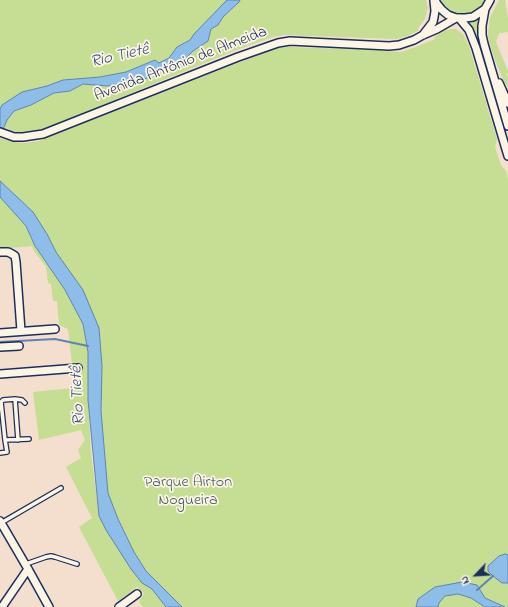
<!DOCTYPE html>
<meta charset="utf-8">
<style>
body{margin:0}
#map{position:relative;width:508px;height:607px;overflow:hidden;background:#f4dfce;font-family:"Indie Flower",sans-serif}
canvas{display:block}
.north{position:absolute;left:456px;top:555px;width:40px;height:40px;-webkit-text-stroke:3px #fcf5e5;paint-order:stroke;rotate:245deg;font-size:11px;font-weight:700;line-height:16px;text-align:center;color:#1b2f5e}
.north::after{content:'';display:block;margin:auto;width:14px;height:18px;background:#1b2f5e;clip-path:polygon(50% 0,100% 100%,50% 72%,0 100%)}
</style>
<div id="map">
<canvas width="508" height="607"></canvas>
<div class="north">N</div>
</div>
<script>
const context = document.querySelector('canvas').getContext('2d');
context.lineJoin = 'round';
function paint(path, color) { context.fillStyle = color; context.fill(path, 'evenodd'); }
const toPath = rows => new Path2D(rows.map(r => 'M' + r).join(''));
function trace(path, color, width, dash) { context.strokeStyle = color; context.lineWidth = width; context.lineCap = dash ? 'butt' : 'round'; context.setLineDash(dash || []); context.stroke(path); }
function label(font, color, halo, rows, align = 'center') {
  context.font = font + ' "Indie Flower",sans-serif'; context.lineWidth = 3.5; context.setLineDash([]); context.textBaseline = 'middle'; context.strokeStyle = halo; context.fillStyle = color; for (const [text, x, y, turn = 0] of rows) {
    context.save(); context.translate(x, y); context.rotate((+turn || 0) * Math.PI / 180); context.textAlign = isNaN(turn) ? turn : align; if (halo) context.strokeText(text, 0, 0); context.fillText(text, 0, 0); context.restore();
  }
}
const green = toPath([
 [0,0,228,0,194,34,190,40,177,47,170,57,159,63,155,60,126,72,100,77,63,80,47,86,0,109],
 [240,0,426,0,428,8,425,19,418,28,419,30,408,36,396,39,285,35,273,37,239,49,46,128,35,131,25,132,16,132,4,127,7,120,14,111,31,105,54,93,70,91,83,84,108,86,148,78,162,69,182,62,193,51,211,29,218,25,223,17,239,2],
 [438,0,489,0,480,11,466,16,452,14,446,10],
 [499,0,505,0,508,18,508,32,500,33,498,36,496,42,508,71,508,73,506,74,508,77,508,86,505,84,495,60,489,41,488,33,490,17],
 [481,16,478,26,479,39,508,137,508,146,475,36,472,30,466,21],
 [451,29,456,29,463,34,469,46,497,139,495,147,501,165,506,171,508,179,508,607,505,607,485,598,477,585,418,599,416,607,182,607,146,571,134,552,118,519,108,493,101,411,102,366,56,252,47,234,33,212,0,181,0,138,14,142,25,143,39,141,276,48,290,47,368,50,401,52,416,47,435,39,434,37,446,30],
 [0,197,26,226,35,246,65,290,83,324,88,352,88,400,91,453,99,516,143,583,152,589,166,607,143,607,139,602,144,593,137,587,118,601,79,527,92,518,66,467,81,458,78,450,85,440,81,430,39,440,33,392,82,387,80,364,72,364,68,329,59,325,57,301,53,301,51,284,48,283,46,267,34,251,32,246,0,249],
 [458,594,471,598,485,607,438,607,439,603,445,596]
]);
const water = toPath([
 [227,0,240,0,239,2,223,17,218,25,211,29,208,41,193,51,182,62,162,69,148,78,108,86,83,84,70,91,54,93,31,105,14,111,7,120,0,137,0,109,2,105,22,92,47,86,63,80,100,77,126,72,155,60,159,63,169,58,177,47,190,40,194,34,227,0],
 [0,181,33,212,47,234,56,252,83,290,99,328,102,366,101,411,108,493,118,519,134,552,146,571,182,607,166,607,152,589,142,583,131,569,106,530,99,516,88,400,88,352,83,324,65,290,35,246,26,226,0,197,0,181],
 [505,554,508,555,508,583,502,583,493,576,488,571,488,566,499,556,505,554],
 [462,582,477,585,485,598,505,607,485,607,471,598,458,594,445,596,439,603,438,607,416,607,418,599,435,587,462,582]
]);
const stream = toPath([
 [0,342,55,339,88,346],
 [477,590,493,576]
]);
const service = toPath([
 [15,399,18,440],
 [25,403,22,400,15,399,3,400,1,402,5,440,29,439],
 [0,453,7,452,5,440],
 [1,523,61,488],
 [26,564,46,557,51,556,55,557,77,564]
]);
const minor = toPath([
 [435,0,437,4,442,10,448,15,456,18,465,18,473,17,485,9,490,0],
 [485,9,482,26,482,35,484,44,508,126],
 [459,18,469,30,476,48,508,156],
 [423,35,433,22,434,17,435,11,434,1],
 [499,83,508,103],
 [0,132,14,137,23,137,43,134,238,57,278,43,290,41,389,46,399,45,414,40,423,35,437,29,456,18],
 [0,252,8,252,12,254,15,256,16,262,21,331],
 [0,333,55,329],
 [0,347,19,346],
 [0,374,78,368],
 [0,521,28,569,49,607],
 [2,607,28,569],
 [119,607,137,594]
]);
const streetNames = [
 ["Avenida Antônio de Almeida",181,65,-21]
];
const parkNames = [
 ["Parque Airton",188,483],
 ["Nogueira",188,501]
];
const waterNames = [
 ["Rio Tietê",120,57,-13],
 ["Rio Tietê",79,396,-93]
];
paint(green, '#c6dd94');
paint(water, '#8dbde8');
trace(water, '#5f84b1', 1);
trace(stream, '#5f84b1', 2);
trace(service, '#1b2f5e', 6);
trace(minor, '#1b2f5e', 10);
trace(service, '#fcf5e5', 3.5);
trace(minor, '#fcf5e5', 7);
label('16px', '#1b2f5e', '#fcf5e5', streetNames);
label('16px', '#465a6c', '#fcf5e5', parkNames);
label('italic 17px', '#385280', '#fcf5e5', waterNames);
</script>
